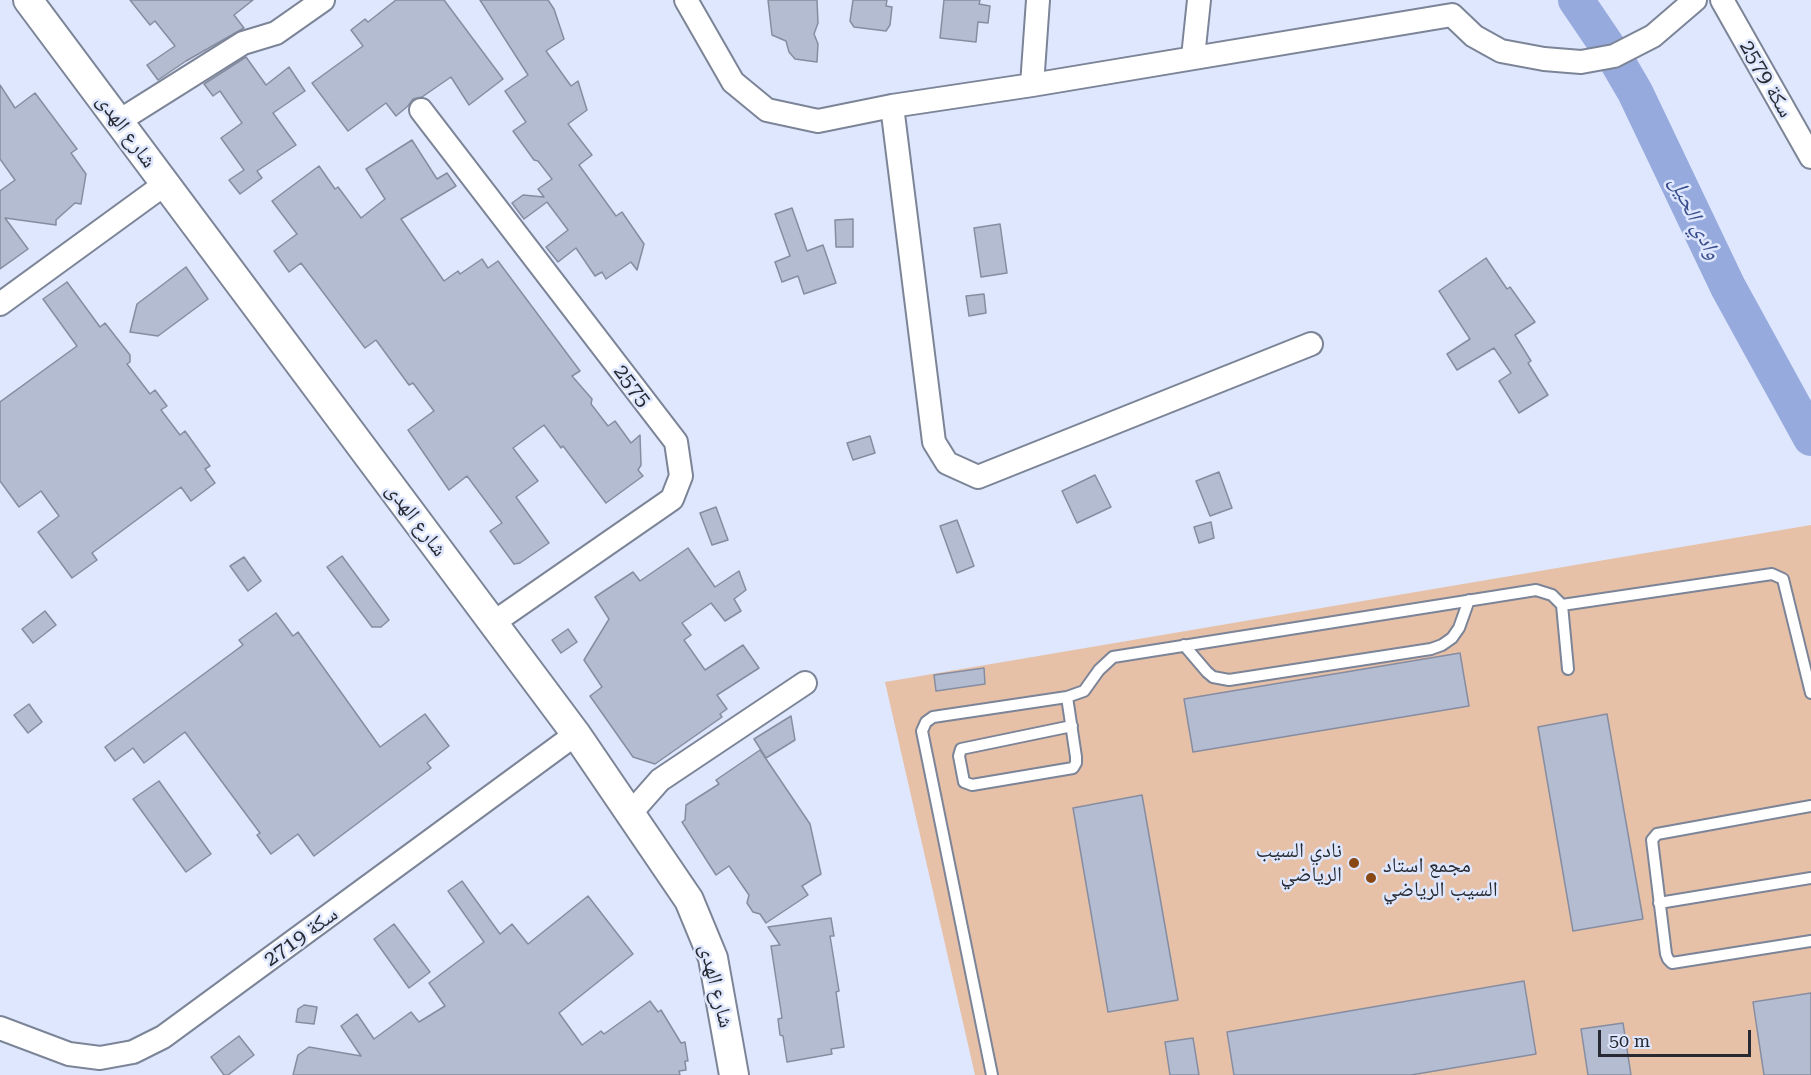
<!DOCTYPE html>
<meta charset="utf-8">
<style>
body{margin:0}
#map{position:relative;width:1811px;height:1075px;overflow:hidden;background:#dee7fd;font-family:"Roboto Serif",serif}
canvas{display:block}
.scale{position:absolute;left:1598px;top:1030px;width:153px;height:27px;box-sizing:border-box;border:3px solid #272a32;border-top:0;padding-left:8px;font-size:18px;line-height:21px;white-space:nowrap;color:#272a32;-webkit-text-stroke:4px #dee7fd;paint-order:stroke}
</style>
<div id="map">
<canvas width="1811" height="1075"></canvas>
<div class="scale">50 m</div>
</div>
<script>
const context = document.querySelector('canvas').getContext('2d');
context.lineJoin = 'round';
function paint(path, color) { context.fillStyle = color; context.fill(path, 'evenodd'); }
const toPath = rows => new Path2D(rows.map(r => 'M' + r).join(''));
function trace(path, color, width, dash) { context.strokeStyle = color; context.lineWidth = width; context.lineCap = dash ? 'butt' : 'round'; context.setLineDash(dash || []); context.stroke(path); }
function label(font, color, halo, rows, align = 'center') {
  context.font = font + ' "Roboto Serif","Noto Naskh Arabic",serif'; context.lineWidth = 5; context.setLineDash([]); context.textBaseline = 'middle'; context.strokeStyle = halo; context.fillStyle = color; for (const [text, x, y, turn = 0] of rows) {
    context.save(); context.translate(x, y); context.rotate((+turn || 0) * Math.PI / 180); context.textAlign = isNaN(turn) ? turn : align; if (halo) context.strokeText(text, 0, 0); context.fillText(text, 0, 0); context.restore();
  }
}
const green = toPath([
 [1811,525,1811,1075,975,1075,885,682]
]);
const river = toPath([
 [1576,0,1614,56,1635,92,1728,287,1811,438]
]);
const building = toPath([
 [130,0,253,0,234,15,244,28,186,61,158,80,147,65,175,46,155,21,150,25,130,0],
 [396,0,444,0,503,79,469,105,451,77,422,97,413,99,408,106,396,116,386,103,348,131,312,83,363,46,351,30,365,19,368,22,396,0],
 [480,0,548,0,554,9,564,39,546,51,571,86,578,81,587,110,568,124,592,155,579,165,616,216,622,212,644,244,637,270,631,262,606,279,602,272,595,276,576,248,558,262,546,247,568,230,547,202,524,219,512,203,523,195,544,197,538,189,552,179,538,161,534,160,513,131,526,122,505,91,528,75,480,0],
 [768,0,817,0,818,23,814,34,818,44,817,62,795,59,789,52,786,41,772,35,768,0],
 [853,0,887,0,886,6,892,7,890,25,886,31,854,27,850,21,853,0],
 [944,0,980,0,979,4,990,6,988,23,978,22,976,42,940,38,944,0],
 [246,57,266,85,289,67,305,91,273,113,296,145,257,171,262,178,240,194,229,180,244,170,221,138,242,123,220,91,213,96,204,84,246,57],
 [0,85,15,108,35,93,77,149,71,153,86,174,81,204,75,203,56,220,56,225,5,218,28,249,0,269,0,191,15,180,0,159,0,85],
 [412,140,437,179,447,173,456,186,401,219,444,281,458,271,460,274,482,259,488,268,498,261,580,371,572,376,592,399,591,404,608,426,615,421,631,443,640,435,641,465,638,470,643,476,606,503,563,446,561,448,544,425,513,448,538,481,516,497,549,543,520,563,514,564,490,531,502,523,467,476,449,490,408,430,434,411,413,383,409,385,376,340,365,348,301,263,289,272,274,251,297,234,272,201,319,166,335,189,338,187,361,218,385,199,366,169,412,140],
 [792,208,807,251,823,245,836,283,804,294,798,276,782,282,775,262,790,256,775,214,792,208],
 [853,219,853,247,836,247,835,220,853,219],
 [1000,224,1007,273,981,277,974,228,1000,224],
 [1486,258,1507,289,1510,287,1535,322,1515,335,1531,361,1528,363,1548,395,1519,413,1499,381,1511,373,1494,348,1457,370,1447,354,1470,339,1439,291,1486,258],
 [186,267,208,299,158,336,130,332,137,304,186,267],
 [67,282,100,327,105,323,130,355,130,362,127,364,150,394,155,390,167,406,161,410,180,435,185,431,210,466,205,469,215,483,191,501,181,487,92,553,97,560,72,578,38,532,59,516,41,491,19,507,0,481,0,402,77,346,43,299,67,282],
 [984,294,986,313,969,316,966,296,984,294],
 [870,436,875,453,853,460,847,443,870,436],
 [1219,472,1232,508,1210,516,1196,481,1219,472],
 [1095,475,1111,507,1077,523,1062,491,1095,475],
 [716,507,728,540,712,545,700,513,716,507],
 [957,520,974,566,957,573,940,526,957,520],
 [1211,522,1214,538,1199,543,1194,527,1211,522],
 [688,548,715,587,739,571,746,590,734,599,741,611,725,621,711,603,682,623,691,635,684,640,705,670,743,645,759,668,717,695,727,709,720,714,722,717,655,764,633,757,590,696,602,687,584,660,609,619,595,597,633,572,640,581,688,548],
 [342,556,389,620,381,627,372,627,327,567,342,556],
 [244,557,261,581,248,591,230,566,244,557],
 [45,611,56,625,33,643,22,629,45,611],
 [276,613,293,636,298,632,380,747,425,714,449,746,427,763,431,768,314,856,298,834,271,854,257,835,260,833,185,732,144,763,133,748,115,761,105,747,243,645,239,640,276,613],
 [568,629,577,642,561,653,552,640,568,629],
 [1460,653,1469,706,1193,752,1184,699,1460,653],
 [984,668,985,684,936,691,934,675,984,668],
 [29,704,42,722,28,733,14,715,29,704],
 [1607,714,1643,919,1573,931,1538,727,1607,714],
 [791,716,795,740,766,758,754,739,791,716],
 [760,750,810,824,821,874,802,886,808,895,766,923,760,914,753,912,747,903,749,895,729,866,716,875,682,822,685,820,686,805,719,784,716,780,760,750],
 [159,781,211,854,186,872,133,799,159,781],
 [1142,795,1178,1000,1108,1012,1073,808,1142,795],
 [462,881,500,934,512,924,528,944,588,896,633,954,559,1013,582,1045,601,1031,604,1034,650,1001,658,1012,661,1010,681,1043,685,1042,688,1061,685,1061,686,1070,679,1071,680,1075,293,1075,298,1055,309,1047,361,1056,341,1026,357,1014,374,1039,411,1012,419,1022,445,1006,429,983,484,942,448,891,462,881],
 [831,918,834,936,830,936,839,991,836,992,844,1047,831,1049,832,1054,787,1062,783,1036,780,1035,778,1019,782,1018,771,946,780,945,768,927,831,918],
 [394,924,430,972,409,988,374,939,394,924],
 [1524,981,1536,1054,1411,1075,1234,1075,1227,1032,1524,981],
 [1811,993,1811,1075,1764,1075,1753,1002,1811,993],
 [304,1005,317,1007,314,1024,296,1022,298,1009,304,1005],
 [1623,1023,1631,1075,1588,1075,1581,1029,1623,1023],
 [239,1036,254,1055,228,1075,224,1075,211,1057,239,1036],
 [1193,1038,1199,1075,1170,1075,1165,1042,1193,1038]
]);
const service = toPath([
 [1562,605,1568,669],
 [1184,645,1207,672,1213,677,1229,680,1431,649,1442,645,1452,638,1459,628,1469,600],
 [1067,697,1076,757,1076,763,1073,768,972,785,964,782,959,756,961,749,1072,726],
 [1811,806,1657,834,1652,840,1666,954,1668,959,1672,963,1811,941],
 [1659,903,1811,878],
 [992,1075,922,731,926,722,933,717,1067,697,1084,691,1099,670,1113,657,1536,590,1552,595,1562,605,1772,574,1783,579,1811,693]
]);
const minor = toPath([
 [686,0,733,82,767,110,818,121,892,106,1032,85,1452,15,1474,36,1501,51,1544,59,1581,62,1614,56,1653,36,1695,0],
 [1722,0,1811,157],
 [1193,57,1199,0],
 [1032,85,1038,0],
 [892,106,934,442,947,463,978,477,1311,344],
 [421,110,676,442,681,476,672,499,493,623],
 [119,121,243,43,276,33,323,0],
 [0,304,165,184],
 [630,814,660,780,805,683],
 [0,1028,69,1054,100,1058,133,1052,163,1037,576,734]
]);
const tertiary = toPath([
 [28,0,576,734,689,900,713,958,734,1075]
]);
const markers = [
 [1354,863,6,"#894714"],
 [1371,878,6,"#894714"]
];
const streetNames = [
 ["سكة 2579",1766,79,60],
 ["شارع الهدى",126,131,54],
 ["2575",632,386,53],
 ["شارع الهدى",416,520,53],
 ["سكة 2719",301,937,-36],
 ["شارع الهدى",716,986,76]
];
const poiNames = [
 ["نادي السيب",1342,851],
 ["الرياضي",1342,875],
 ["مجمع استاد",1383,866,"left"],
 ["السيب الرياضي",1383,890,"left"]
];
const waterNames = [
 ["وادي الحيل",1695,218,64]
];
paint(green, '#e7c0a8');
trace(river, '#97aadd', 36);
paint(building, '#b3bcd1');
trace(building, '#868da1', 1.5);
trace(service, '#7c8497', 14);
trace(minor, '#7c8497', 26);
trace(tertiary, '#7c8497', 32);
trace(service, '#fff', 10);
trace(minor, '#fff', 22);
trace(tertiary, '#fff', 28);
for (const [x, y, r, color] of markers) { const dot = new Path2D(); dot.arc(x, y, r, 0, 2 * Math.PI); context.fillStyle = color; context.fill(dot); trace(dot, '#dee7fd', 2); }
label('21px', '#272a32', '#dee7fd', streetNames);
label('21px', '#272a32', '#dee7fd', poiNames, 'right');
label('italic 22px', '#394d8c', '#dee7fd', waterNames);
</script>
